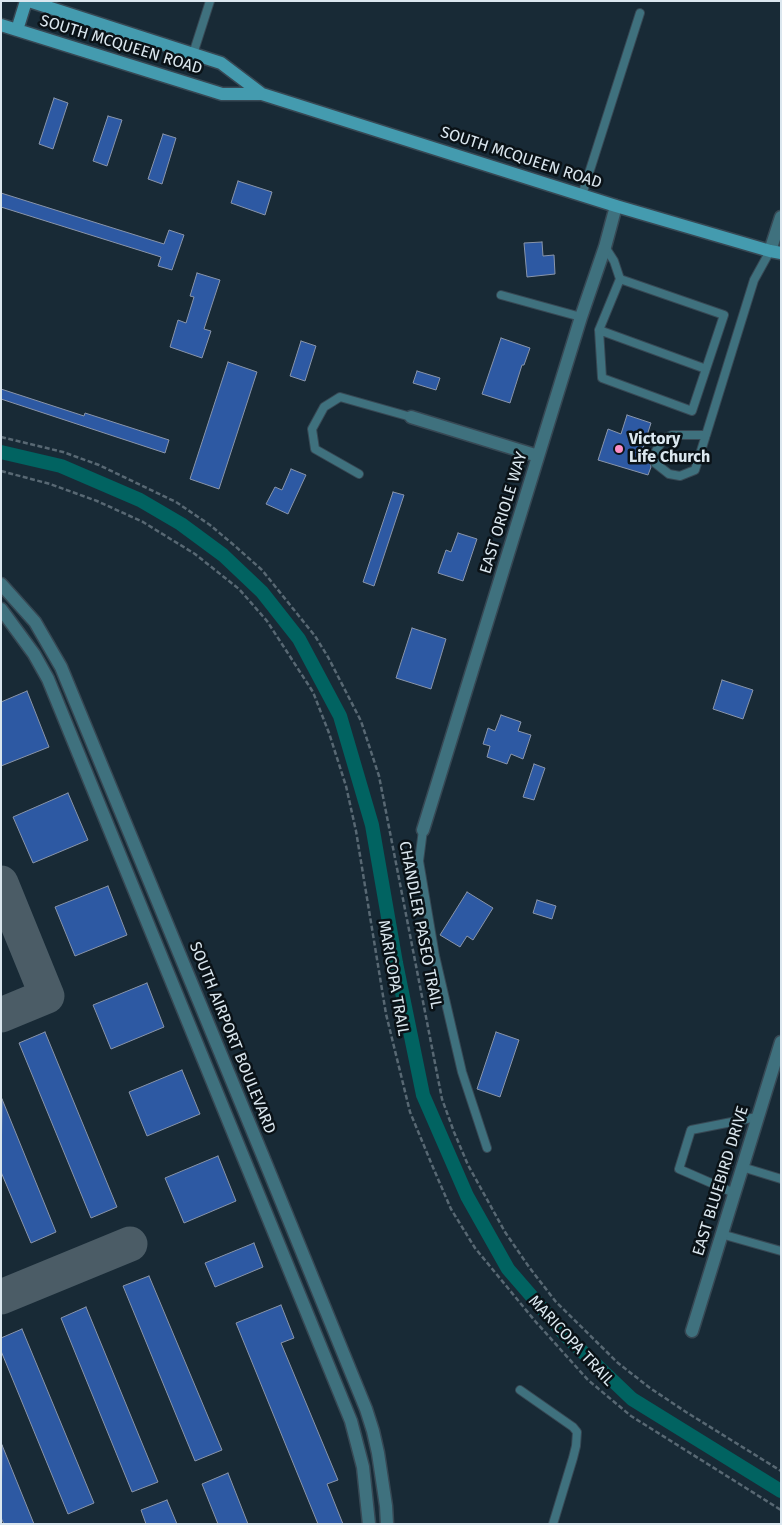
<!DOCTYPE html>
<style>
body{margin:0}
#map{position:relative;width:782px;height:1525px;overflow:hidden;background:#182a36;font-family:"Fira Sans",sans-serif}
canvas{display:block}
.frame{position:absolute;inset:0;border:2px solid #dbe7ef;pointer-events:none}
</style>
<div id="map">
<canvas width="782" height="1525"></canvas>
<div class="frame"></div>
</div>
<script>
const context = document.querySelector('canvas').getContext('2d');
context.lineJoin = 'round';
const toPath = rows => new Path2D(rows.map(r => 'M' + r).join(''));
function trace(path, color, width, dash) { context.strokeStyle = color; context.lineWidth = width; context.lineCap = dash ? 'butt' : 'round'; context.setLineDash(dash || []); context.stroke(path); }
function paint(path, color) { context.fillStyle = color; context.fill(path, 'evenodd'); }
function label(font, color, halo, rows, align = 'center') {
  context.font = font + ' "Fira Sans",sans-serif'; context.lineWidth = 5; context.setLineDash([]); context.textBaseline = 'middle'; context.strokeStyle = halo; context.fillStyle = color; for (const [text, x, y, turn = 0] of rows) {
    context.save(); context.translate(x, y); context.rotate((+turn || 0) * Math.PI / 180); context.textAlign = isNaN(turn) ? turn : align; if (halo) context.strokeText(text, 0, 0); context.fillText(text, 0, 0); context.restore();
  }
}
const canal = toPath([
 [1,452,61,466,140,500,181,524,223,555,262,592,299,639,340,716,372,825,396,963,423,1095,467,1196,508,1269,566,1336,632,1399,781,1491]
]);
const taxiway = toPath([
 [1,883,47,996,1,1015],
 [1,1297,130,1244]
]);
const building = toPath([
 [54,98,68,103,53,149,39,144,54,98],
 [108,116,122,120,107,166,93,161,108,116],
 [163,134,176,138,162,184,148,179,163,134],
 [238,181,272,192,265,215,231,203,238,181],
 [1,193,164,244,169,230,184,235,172,270,158,266,161,257,1,207,1,193],
 [542,242,543,256,554,255,555,274,527,277,524,243,542,242],
 [197,273,220,280,204,329,211,331,202,358,170,347,178,320,186,323,194,297,190,296,197,273],
 [501,338,530,348,524,365,522,365,510,403,482,394,501,338],
 [301,341,316,346,305,381,290,376,301,341],
 [228,362,257,372,219,489,190,479,228,362],
 [417,371,440,378,436,390,413,383,417,371],
 [1,389,84,416,85,413,169,440,165,453,1,399,1,389],
 [627,415,651,423,640,457,650,460,651,467,648,475,598,460,608,429,621,434,627,415],
 [291,469,306,475,288,514,266,504,275,487,282,490,291,469],
 [393,492,404,495,374,586,363,582,393,492],
 [458,533,477,539,463,581,438,573,446,550,451,552,458,533],
 [412,628,446,639,431,689,396,678,412,628],
 [722,680,753,690,743,719,713,709,722,680],
 [27,691,49,747,1,766,1,702,27,691],
 [501,715,521,722,518,731,531,735,523,759,511,754,507,764,487,757,490,746,483,744,488,728,495,731,501,715],
 [534,764,545,768,534,800,523,797,534,764],
 [68,793,88,840,33,863,13,817,68,793],
 [108,886,127,935,75,956,55,907,108,886],
 [467,892,493,908,473,940,467,936,460,947,440,935,467,892],
 [537,900,556,906,552,919,533,913,537,900],
 [147,983,164,1027,111,1049,93,1005,147,983],
 [45,1032,117,1207,91,1218,19,1043,45,1032],
 [496,1032,519,1040,500,1097,477,1089,496,1032],
 [182,1070,200,1114,147,1136,129,1092,182,1070],
 [2,1099,56,1232,31,1243,1,1172,2,1099],
 [218,1156,236,1201,184,1223,165,1178,218,1156],
 [254,1243,263,1267,215,1287,205,1263,254,1243],
 [149,1276,222,1450,195,1461,123,1286,149,1276],
 [281,1305,294,1338,281,1343,338,1480,327,1484,343,1524,318,1524,236,1323,281,1305],
 [86,1307,158,1482,132,1492,61,1318,86,1307],
 [22,1329,94,1503,68,1514,1,1351,1,1338,22,1329],
 [2,1445,34,1524,4,1524,1,1518,2,1445],
 [228,1473,248,1524,218,1524,202,1484,228,1473],
 [167,1500,177,1524,146,1524,141,1510,167,1500]
]);
const path = toPath([
 [1,437,63,452,99,465,176,502,210,525,235,546,262,570,315,636,328,657,361,721,379,776,442,1099,454,1132,468,1165,505,1232,529,1267,556,1302,618,1363,650,1388,686,1412,781,1471],
 [1,471,50,484,97,501,143,522,195,554,239,589,267,621,313,692,329,733,346,786,356,831,386,1014,410,1112,432,1165,451,1209,475,1248,535,1321,588,1380,631,1416,781,1510]
]);
const service = toPath([
 [193,54,210,1],
 [582,195,640,13],
 [605,247,614,261,620,279,724,315,692,411,602,378,599,330,706,369],
 [501,295,581,317],
 [599,330,620,279],
 [706,435,672,435,663,439,656,451,655,463,669,474,680,476,695,470,706,435,754,280,770,251],
 [359,474,315,449,312,429,324,407,340,397,411,417],
 [423,830,419,861,435,956,462,1072,487,1148],
 [742,1167,781,1179],
 [734,1193,679,1169,691,1130,757,1117],
 [721,1234,781,1251],
 [520,1390,573,1427,577,1432,576,1446,573,1458,553,1524]
]);
const minor = toPath([
 [770,251,781,217],
 [411,417,538,456],
 [423,830,581,317,605,247,616,206],
 [692,1331,781,1042]
]);
const tertiary = toPath([
 [1,584,35,622,61,667,262,1154,366,1409,373,1431,378,1453,386,1506,387,1524],
 [1,609,34,654,48,679,351,1421,363,1467,369,1524]
]);
const secondary = toPath([
 [29,1,221,63,262,94],
 [1,25,222,94,262,94,616,206,770,251,781,253],
 [17,30,26,1]
]);
const markers = [
 [619,449,5,"#fb8fc6"]
];
const streetNames = [
 ["SOUTH MCQUEEN ROAD",121,45,17],
 ["SOUTH MCQUEEN ROAD",521,158,18],
 ["EAST ORIOLE WAY",504,513,-73],
 ["CHANDLER PASEO TRAIL",420,925,79],
 ["MARICOPA TRAIL",393,978,80],
 ["SOUTH AIRPORT BOULEVARD",232,1038,68],
 ["EAST BLUEBIRD DRIVE",721,1181,-73],
 ["MARICOPA TRAIL",571,1341,47]
];
const poiNames = [
 ["Victory",629,440],
 ["Life Church",629,458]
];
trace(canal, '#016361', 14);
trace(taxiway, '#4b5c66', 35);
paint(building, '#2d59a3');
trace(building, '#8995aa', 1);
trace(service, '#374854', 10);
trace(minor, '#374854', 15);
trace(tertiary, '#374854', 15);
trace(secondary, '#374854', 15);
trace(path, '#586873', 2.5, [5, 2.5]);
trace(service, '#3f717e', 8);
trace(minor, '#3f717e', 12);
trace(tertiary, '#3f717e', 12);
trace(secondary, '#449baf', 12);
for (const [x, y, r, color] of markers) { const dot = new Path2D(); dot.arc(x, y, r, 0, 2 * Math.PI); context.fillStyle = color; context.fill(dot); trace(dot, '#0a1217', 2); }
label('16px', '#dbe7ef', '#0a1217', streetNames);
label('bold 16px', '#dbe7ef', '#0a1217', poiNames, 'left');
</script>
